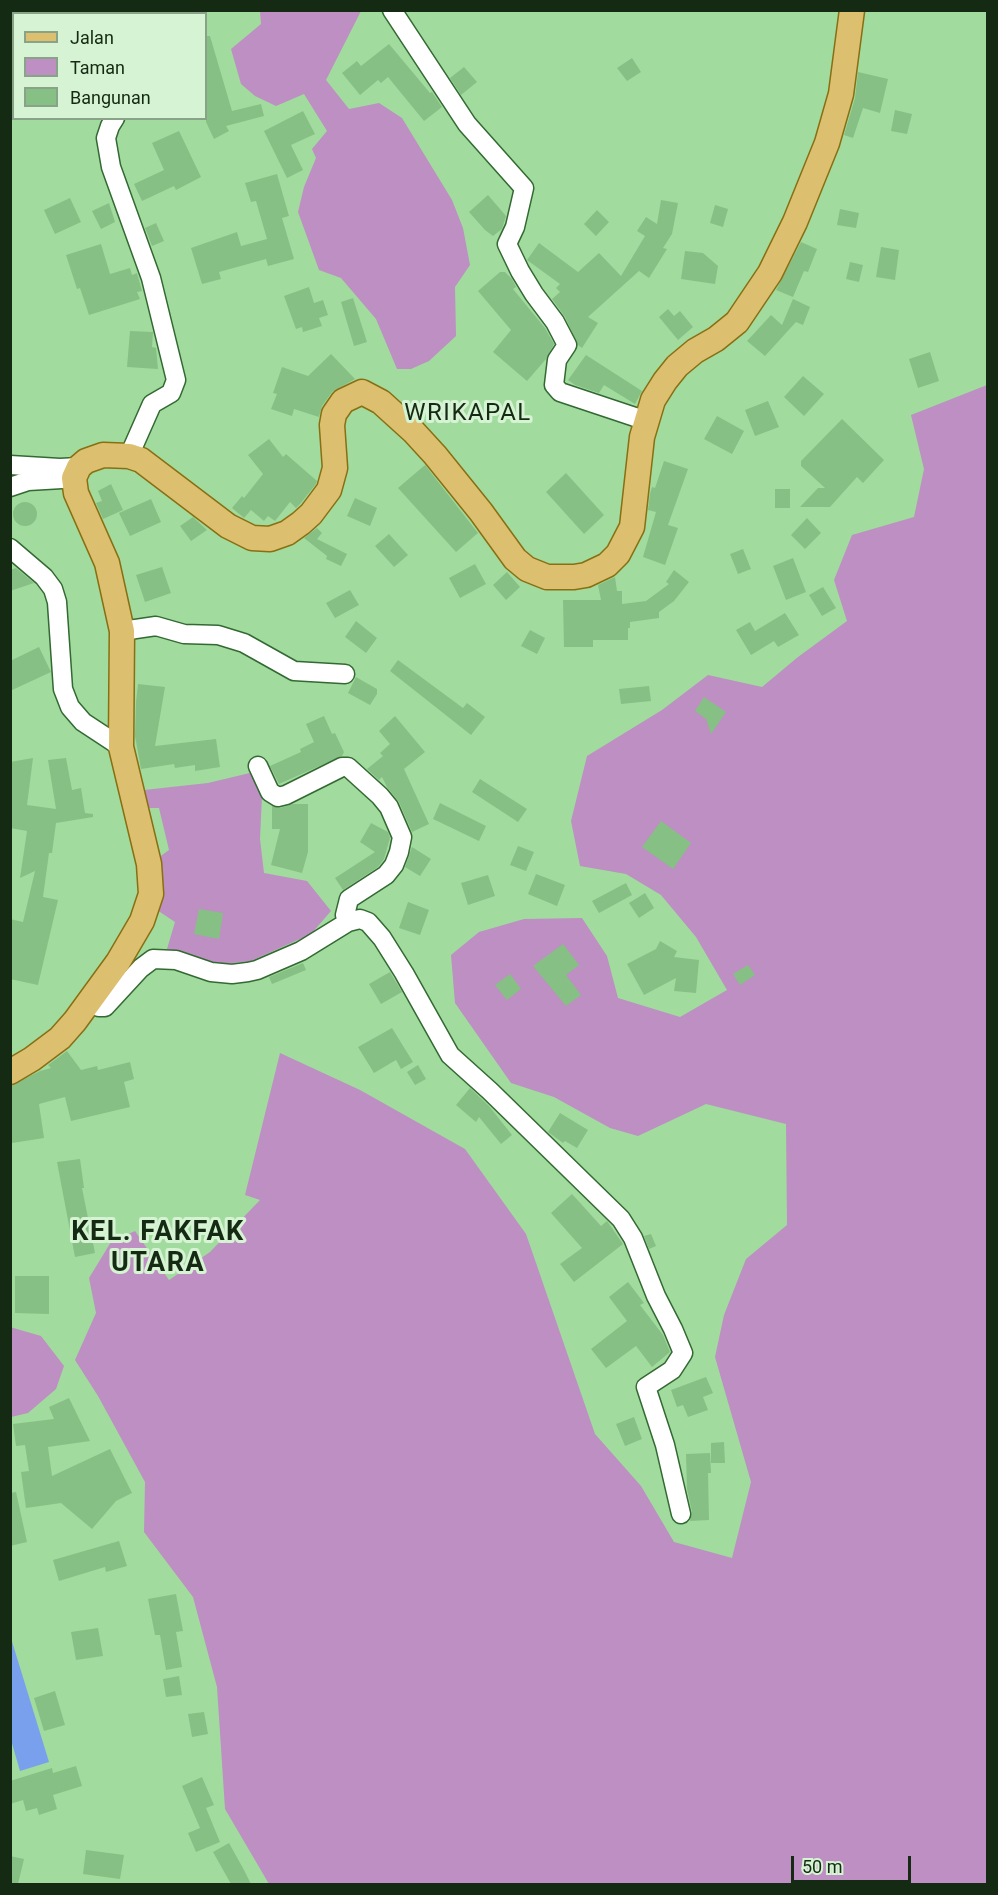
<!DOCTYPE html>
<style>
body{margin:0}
#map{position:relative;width:998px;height:1895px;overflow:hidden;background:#a1db9e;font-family:Roboto,sans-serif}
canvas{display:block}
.frame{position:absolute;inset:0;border:12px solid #142a13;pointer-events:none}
.legend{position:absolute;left:12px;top:12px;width:195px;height:108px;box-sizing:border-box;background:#d6f3d4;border:2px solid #88a387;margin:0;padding:8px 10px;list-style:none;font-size:18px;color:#142a13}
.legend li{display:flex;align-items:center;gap:12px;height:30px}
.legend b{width:30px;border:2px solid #88a387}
.scale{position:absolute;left:791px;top:1856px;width:120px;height:27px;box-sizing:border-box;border:3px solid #142a13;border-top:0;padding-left:8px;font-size:18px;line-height:21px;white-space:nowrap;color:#142a13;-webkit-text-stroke:4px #d6f3d4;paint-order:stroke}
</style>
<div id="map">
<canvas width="998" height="1895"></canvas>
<div class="frame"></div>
<ul class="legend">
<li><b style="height:8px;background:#ddbf70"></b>Jalan</li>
<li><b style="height:16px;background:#bd8fc2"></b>Taman</li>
<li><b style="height:16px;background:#87c084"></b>Bangunan</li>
</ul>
<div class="scale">50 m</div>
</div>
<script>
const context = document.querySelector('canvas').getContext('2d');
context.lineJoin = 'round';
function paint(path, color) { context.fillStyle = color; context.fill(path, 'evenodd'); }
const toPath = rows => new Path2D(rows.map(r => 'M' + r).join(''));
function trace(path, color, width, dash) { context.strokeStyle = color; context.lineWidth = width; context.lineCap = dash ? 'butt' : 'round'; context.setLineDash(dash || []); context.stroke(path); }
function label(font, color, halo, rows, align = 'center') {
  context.font = font + ' Roboto,sans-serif'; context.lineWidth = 6; context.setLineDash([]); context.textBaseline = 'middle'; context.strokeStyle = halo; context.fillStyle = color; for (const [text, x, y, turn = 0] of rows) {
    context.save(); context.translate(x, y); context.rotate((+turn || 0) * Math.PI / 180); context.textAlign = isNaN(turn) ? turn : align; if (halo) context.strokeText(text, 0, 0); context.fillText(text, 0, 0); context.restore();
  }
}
const green = toPath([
 [260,11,361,11,326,80,349,109,379,103,402,118,452,200,463,228,470,265,455,287,456,336,429,361,411,369,397,369,376,319,341,278,319,270,298,212,304,187,316,158,312,149,327,131,304,94,276,106,255,96,241,84,231,49,261,24],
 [987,385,987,1884,269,1884,225,1809,217,1687,193,1597,144,1532,145,1482,98,1396,75,1360,96,1313,89,1278,111,1242,135,1231,169,1280,210,1252,260,1200,245,1195,280,1053,360,1090,465,1149,526,1234,595,1434,641,1486,674,1542,732,1558,751,1482,715,1357,724,1315,746,1259,787,1225,786,1124,706,1104,638,1136,610,1128,554,1097,511,1083,455,1003,451,955,479,932,524,919,582,918,607,956,618,998,680,1017,727,990,696,937,661,895,626,874,580,866,571,821,587,756,662,710,708,675,762,687,798,657,847,621,834,580,852,535,914,517,924,469,911,415],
 [254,772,262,796,260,839,264,873,307,881,331,911,311,934,251,961,214,965,167,949,175,922,157,910,158,858,169,850,159,808,148,808,144,790,208,783],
 [10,1327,41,1336,64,1366,56,1389,28,1413,11,1417]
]);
const water = toPath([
 [10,1635,49,1762,20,1771,11,1740]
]);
const building = toPath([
 [206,36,210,36,232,111,261,104,264,116,226,126,229,131,214,139,206,122],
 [389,44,430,93,432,92,442,107,424,121,388,77,381,83,378,80,360,95,342,73,357,61,361,66],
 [632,58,641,72,627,81,617,68],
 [464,67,477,82,461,95,450,78],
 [858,72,888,79,880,113,863,108,853,138,844,135,855,98],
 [895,110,912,114,907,134,891,131],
 [303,111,315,134,291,145,303,170,287,178,264,131],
 [179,131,201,177,176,190,174,186,142,201,134,184,164,170,152,143],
 [277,174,289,216,282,218,294,259,268,266,266,259,219,272,221,279,202,284,191,248,237,232,241,246,267,239,256,201,251,202,245,183],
 [488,195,506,216,502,229,493,236,485,230,469,212],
 [70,198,81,222,55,234,44,210],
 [661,200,678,203,672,234,663,248,667,249,649,278,639,271,588,317,598,323,582,348,578,345,565,317,552,299,560,292,556,288,560,284,527,260,539,243,578,272,599,253,621,276,645,236,637,231,646,217,657,224],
 [109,203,115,222,101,229,92,211],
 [715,205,728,209,723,227,710,223],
 [840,209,859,213,856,228,837,225],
 [597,210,609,222,596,236,584,224],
 [156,223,164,241,152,246,145,228],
 [801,242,817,249,808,272,804,271,793,297,776,290],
 [101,244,110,274,130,268,132,275,137,273,142,291,137,292,140,299,89,315,80,288,77,289,66,255],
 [881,247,899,250,895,280,876,277],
 [685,251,703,253,718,266,715,284,681,279],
 [850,262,863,265,859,282,846,279],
 [500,272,505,272,512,279,516,287,513,289,545,328,554,344,546,359,527,381,493,352,511,330,478,291],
 [309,287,314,303,323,300,328,315,319,318,322,326,303,332,302,327,296,329,284,296],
 [353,298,367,342,354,346,341,302],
 [793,299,810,307,803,325,796,322,765,356,747,341,771,315,782,325],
 [668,309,674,316,680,311,693,327,678,340,659,317],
 [130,331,153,332,152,347,156,348,158,369,127,367],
 [930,352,939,381,918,388,909,359],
 [331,354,355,379,332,392,322,406,319,417,294,409,292,416,271,409,277,394,273,393,282,367,308,376],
 [586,355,642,391,635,404,604,385,599,393,575,385,568,380],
 [803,376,824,394,804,416,784,397],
 [768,401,779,427,755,436,745,410],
 [717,416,744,431,732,454,704,439],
 [842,419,884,460,863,483,857,477,830,507,800,507,818,488,825,488,801,466,801,461],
 [269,439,283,457,286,454,317,481,316,484,300,504,296,508,290,502,275,521,268,516,264,521,251,510,244,518,232,508,242,496,244,498,263,474,248,455],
 [664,461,688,469,668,525,678,528,665,565,643,557,656,512,648,510,650,494,652,487,655,488],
 [425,465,478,533,456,552,398,488],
 [566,473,604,515,584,534,546,492],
 [111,484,123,510,103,519,96,503,102,501,98,491],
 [775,489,790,489,790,508,775,508],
 [355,498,377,508,370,526,347,516],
 [151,499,161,522,130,536,119,513],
 '13 514a12 12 0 1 1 24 0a12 12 0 1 1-24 0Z',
 [193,517,207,530,191,541,180,526],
 [807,518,821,533,805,549,791,535],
 [317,528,322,533,317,539,347,554,341,566,326,559,327,556,304,538],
 [389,534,408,555,394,567,375,546],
 [743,549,751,569,738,574,730,554],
 [793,558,806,592,786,600,773,566],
 [475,564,486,584,460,598,449,578],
 [162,567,171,593,145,602,136,575],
 [16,568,34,583,10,591,10,570],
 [674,570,689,582,674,601,659,612,659,618,630,622,630,628,628,628,628,640,593,640,593,647,564,647,563,600,601,600,598,585,615,577,617,591,622,591,622,604,646,601,669,584,666,582],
 [507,572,520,587,506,600,493,585],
 [823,587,836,608,822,616,809,595],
 [350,590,359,605,335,618,326,603],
 [785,613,799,635,778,647,774,641,751,655,736,630,750,622,755,631],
 [356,621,377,638,366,653,345,637],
 [530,630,545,638,537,654,521,646],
 [39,647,51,672,10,691,10,661],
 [398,660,463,708,467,703,485,717,471,735,390,671],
 [356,677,377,689,377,694,370,705,348,693],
 [138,684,165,687,155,746,216,739,220,767,195,771,195,765,175,768,174,764,141,769,135,736,136,702],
 [649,686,651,701,621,704,619,689],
 [704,697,726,712,711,734,706,719,695,711],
 [324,716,332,734,335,733,344,752,342,756,279,784,270,766,301,752,300,749,314,742,306,724],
 [395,716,425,752,404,769,429,824,412,832,399,802,387,787,382,777,379,780,367,769,383,756,380,753,390,744,379,731],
 [33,758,27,805,56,809,48,760,66,758,72,790,81,788,85,813,93,814,93,817,56,823,52,853,49,853,43,897,58,900,38,985,10,979,10,919,23,922,35,871,20,878,27,831,10,828,10,762],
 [480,779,527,809,518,822,472,792],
 [440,803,486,826,479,841,433,819],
 [293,804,308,804,308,852,302,873,271,865,280,829,272,829,272,806,280,808],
 [661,821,691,843,673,869,642,847],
 [371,823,388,832,390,838,384,859,378,867,343,890,335,878,375,852,360,842],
 [518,846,534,852,526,871,510,865],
 [412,847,431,859,420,876,405,867],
 [536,874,565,885,557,906,528,894],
 [488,875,495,896,468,905,461,883],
 [626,883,632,895,599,913,592,901],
 [645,893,654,908,639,918,629,903],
 [408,902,429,910,420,935,399,928],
 [199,909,223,913,219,939,194,934],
 [660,941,677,951,674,957,699,960,696,993,674,991,676,978,644,995,627,964,656,949],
 [563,944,579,965,566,975,581,995,566,1006,533,966],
 [303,963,306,970,272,984,269,977],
 [748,965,755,975,740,985,733,974],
 [390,972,402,992,381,1004,369,984],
 [510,974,521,989,507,1000,495,985],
 [392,1028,413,1062,401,1069,396,1060,374,1073,358,1047],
 [67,1051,81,1070,97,1066,98,1070,130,1062,134,1079,124,1082,130,1107,71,1121,65,1097,39,1104,44,1138,12,1143,10,1086,40,1071,51,1068,48,1065],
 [418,1065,426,1079,415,1085,407,1072],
 [470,1088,489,1106,512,1135,501,1144,479,1117,476,1122,456,1105],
 [560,1113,588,1130,577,1148,565,1141,563,1143,548,1132],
 [80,1159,84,1188,82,1188,95,1253,75,1257,57,1162],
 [572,1194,601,1226,607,1221,623,1244,574,1282,560,1264,582,1248,551,1213],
 [651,1234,656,1246,649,1249,644,1236],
 [15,1276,49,1276,49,1314,15,1313],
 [628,1282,644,1303,640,1305,663,1335,670,1352,652,1367,636,1346,606,1368,591,1349,627,1321,609,1297],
 [706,1377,713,1393,703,1397,708,1410,688,1417,683,1405,677,1407,671,1390],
 [69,1398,90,1441,48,1447,52,1476,110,1449,132,1493,116,1501,92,1529,61,1503,26,1508,21,1472,29,1471,25,1445,16,1446,13,1424,54,1419,49,1407],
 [634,1417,642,1439,625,1446,616,1424],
 [724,1442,725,1463,711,1463,711,1443],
 [710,1453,711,1473,708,1473,709,1520,690,1521,692,1512,687,1489,686,1454],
 [16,1492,27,1542,10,1546,10,1493],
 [119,1541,127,1566,106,1572,105,1567,59,1581,53,1560],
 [176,1594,183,1631,176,1632,182,1667,166,1670,160,1635,155,1635,148,1599],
 [98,1628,103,1656,76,1660,71,1632],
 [179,1676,182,1695,166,1697,163,1679],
 [55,1691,65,1725,44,1731,34,1698],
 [204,1712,208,1734,192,1737,188,1714],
 [76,1766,82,1786,53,1795,57,1809,39,1815,37,1808,26,1811,23,1800,10,1804,10,1781,52,1768,53,1773],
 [202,1777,214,1805,206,1808,220,1842,196,1852,188,1833,200,1828,182,1786],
 [229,1843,244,1870,251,1884,231,1884,213,1852],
 [86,1850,124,1855,120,1879,83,1874],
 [10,1856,24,1859,18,1884,10,1884]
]);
const minor = toPath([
 [392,10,467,124,524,188,515,227,507,244,520,271,534,294,555,322,567,345,557,360,554,385,560,392,647,421],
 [182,14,182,10],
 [115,118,110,126,106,138,111,167,151,278,176,380,171,393,152,404,129,456],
 [10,465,60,468,79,467],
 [10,487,28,481,62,479],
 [10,548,44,577,53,589,57,602,63,689,70,707,83,722,121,747],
 [122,631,156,626,184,634,218,635,244,643,294,671,345,674],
 [258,766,270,792,278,797,286,795,342,767,348,767,380,796,389,807,402,837,399,852,394,865,386,875,349,899,345,915,348,922],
 [88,1001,99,1007,105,1007,141,968,153,959,176,960,211,972,232,974,248,972,257,970,301,951,348,922,360,919,368,922,382,938,404,973,450,1055,490,1091,621,1219,633,1238,656,1296,673,1329,683,1353,672,1370,646,1387,665,1445,681,1514]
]);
const major = toPath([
 [10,1072,32,1059,60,1038,75,1021,118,962,142,921,151,894,149,864,121,747,122,631,107,563,76,493,74,478,79,467,86,461,103,455,129,456,141,460,228,526,252,538,270,539,287,533,301,523,311,514,329,490,335,468,332,425,334,414,343,401,362,392,381,402,413,431,435,455,481,512,515,559,527,569,547,577,574,577,586,575,607,565,618,554,632,527,642,437,653,400,665,381,677,366,695,351,716,339,737,322,770,273,795,222,827,143,841,94,852,10]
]);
const quarterNames = [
 ["WRIKAPAL",468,414]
];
const districtNames = [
 ["KEL. FAKFAK",158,1233],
 ["UTARA",158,1264]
];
paint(green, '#bd8fc2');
paint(water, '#79a0ed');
paint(building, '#87c084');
trace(minor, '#336932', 21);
trace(major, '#886f12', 27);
trace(minor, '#fff', 18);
trace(major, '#ddbf70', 24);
context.letterSpacing = '1.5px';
label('24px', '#142a13', '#d6f3d4', quarterNames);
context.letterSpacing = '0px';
context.letterSpacing = '1.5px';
label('bold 27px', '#142a13', '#d6f3d4', districtNames);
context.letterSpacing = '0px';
</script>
